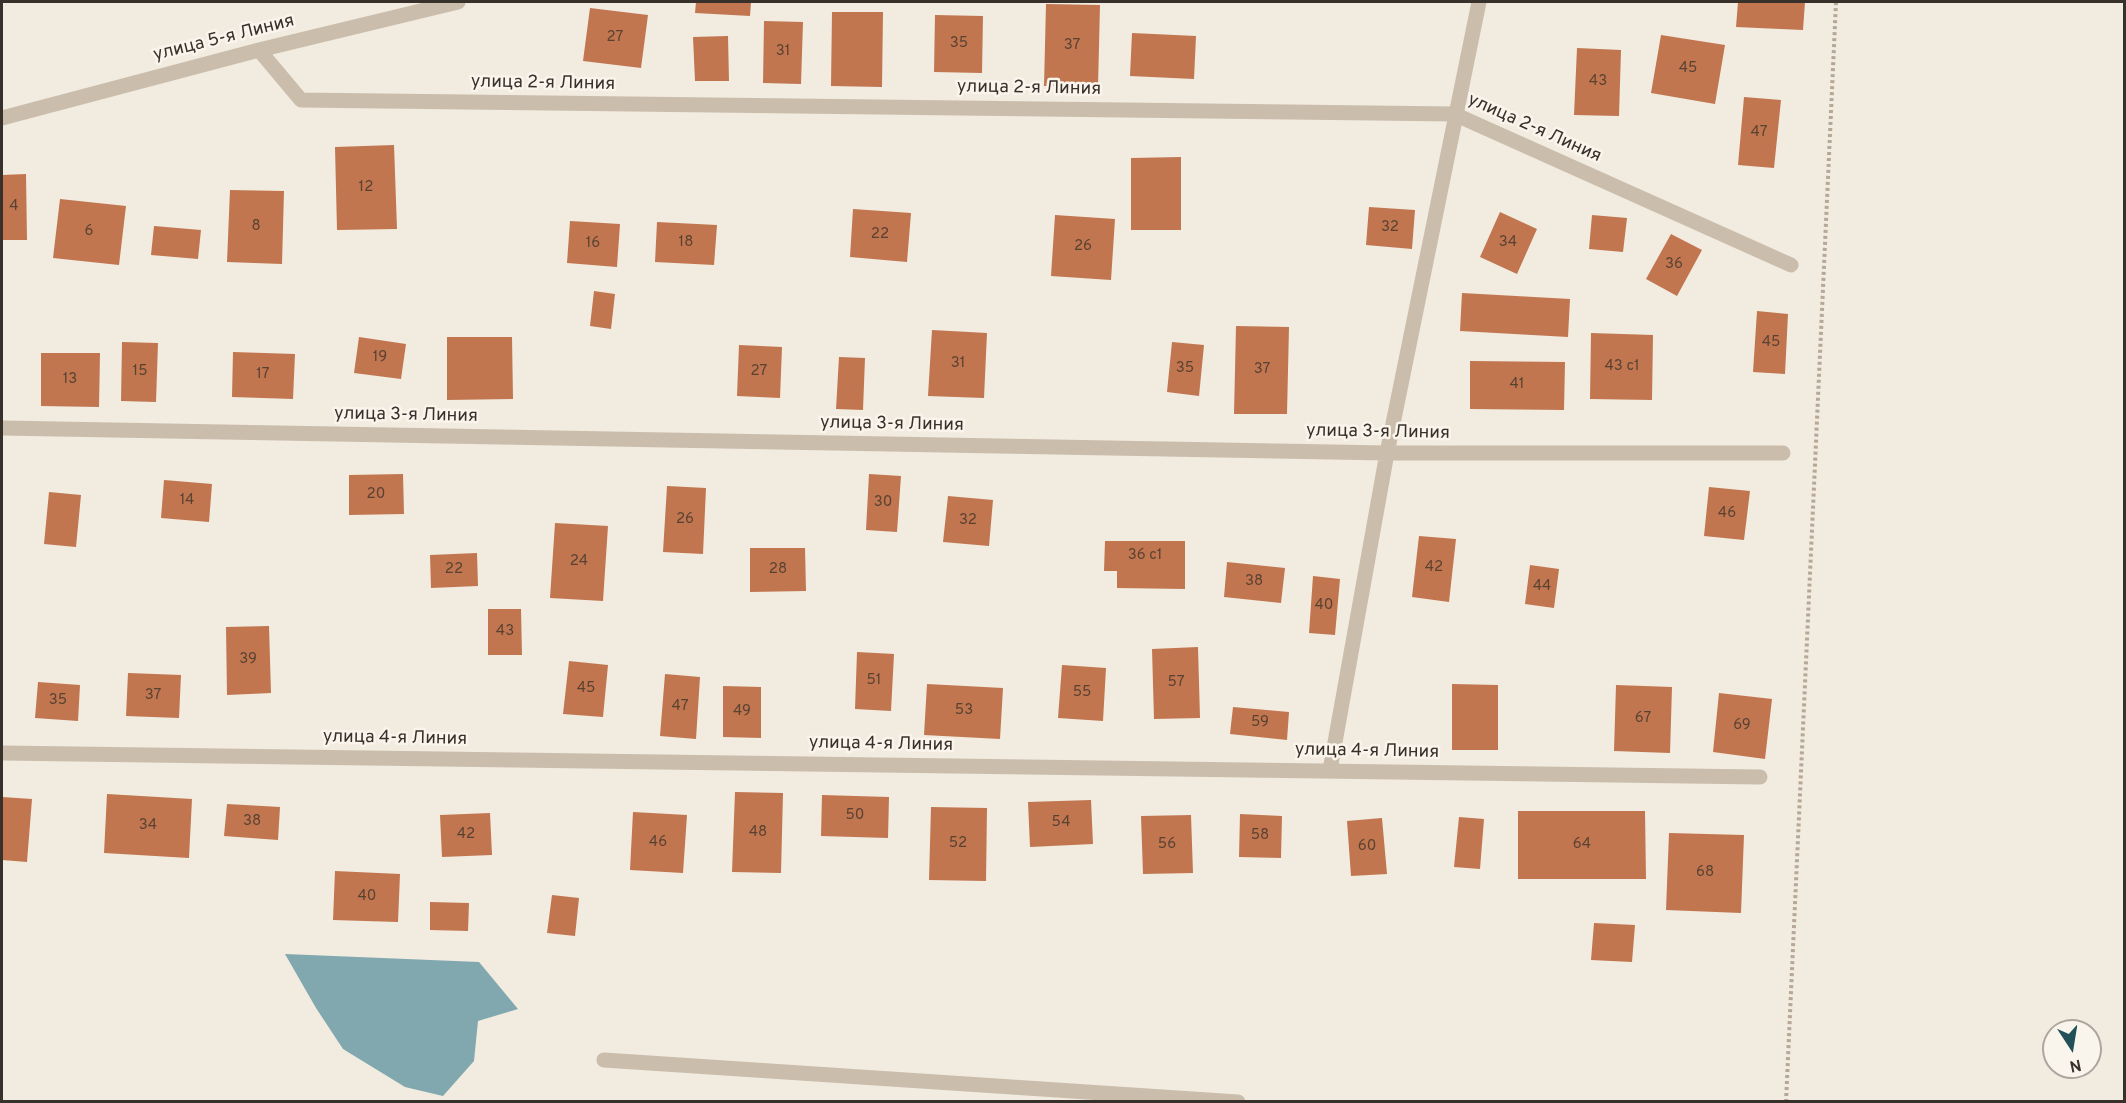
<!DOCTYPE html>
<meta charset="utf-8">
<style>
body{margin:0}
#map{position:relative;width:2126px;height:1103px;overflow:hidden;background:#f2ebe0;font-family:Overpass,sans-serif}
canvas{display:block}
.frame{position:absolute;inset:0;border:3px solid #38302a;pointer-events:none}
.north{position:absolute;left:2042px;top:1019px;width:60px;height:60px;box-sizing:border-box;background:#faf5ec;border:2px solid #aca69e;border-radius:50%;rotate:168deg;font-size:16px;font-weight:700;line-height:24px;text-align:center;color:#38302a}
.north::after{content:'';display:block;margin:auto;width:21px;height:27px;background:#215059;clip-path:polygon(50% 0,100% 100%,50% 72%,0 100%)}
</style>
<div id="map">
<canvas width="2126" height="1103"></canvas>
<div class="frame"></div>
<div class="north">N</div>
</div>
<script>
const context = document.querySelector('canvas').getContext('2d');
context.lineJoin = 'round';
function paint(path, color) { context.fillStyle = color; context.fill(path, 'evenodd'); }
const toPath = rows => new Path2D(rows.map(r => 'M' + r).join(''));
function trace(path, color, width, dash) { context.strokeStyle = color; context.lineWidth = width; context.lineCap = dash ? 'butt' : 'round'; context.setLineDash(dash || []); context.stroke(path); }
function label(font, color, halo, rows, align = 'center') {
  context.font = font + ' Overpass,sans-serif'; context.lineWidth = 5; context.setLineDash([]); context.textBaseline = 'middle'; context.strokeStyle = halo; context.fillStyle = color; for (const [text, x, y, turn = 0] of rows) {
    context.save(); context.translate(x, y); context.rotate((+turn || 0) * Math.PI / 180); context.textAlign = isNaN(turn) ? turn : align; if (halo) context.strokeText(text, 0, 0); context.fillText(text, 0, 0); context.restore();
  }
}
const water = toPath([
 [285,954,479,962,518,1009,478,1021,474,1061,443,1096,405,1087,343,1049,316,1008]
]);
const building = toPath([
 [696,2,751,2,750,16,695,13],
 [1738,2,1805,2,1803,30,1736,27],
 [1046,4,1100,5,1098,87,1044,86],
 [590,8,648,15,641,68,583,61],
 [832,12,883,12,882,87,831,86],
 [935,15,983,16,982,73,934,72],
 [764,21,803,22,801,84,763,83],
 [1132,33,1196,36,1194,79,1130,76],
 [1661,35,1725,45,1715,104,1651,93],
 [728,36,729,81,695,81,693,37],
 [1577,48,1621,50,1619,116,1574,115],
 [1744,97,1781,100,1774,168,1738,165],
 [394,145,397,229,337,230,335,147],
 [1181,157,1181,230,1131,230,1131,158],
 [26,174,27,240,2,240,2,175],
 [230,190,284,191,282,264,227,262],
 [60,199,126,206,119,265,53,258],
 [1369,207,1415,210,1412,249,1366,245],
 [853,209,911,213,907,262,850,257],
 [1500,212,1537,229,1517,274,1480,257],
 [1055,215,1115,219,1111,280,1051,276],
 [1592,215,1627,218,1623,252,1589,249],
 [570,221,620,224,617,267,567,263],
 [657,222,717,225,714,265,655,262],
 [154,226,201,230,198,259,151,255],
 [1671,234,1702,250,1677,296,1646,279],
 [594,291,615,294,611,329,590,326],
 [1462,293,1570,299,1568,337,1460,331],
 [1757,311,1788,314,1785,374,1753,372],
 [1236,326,1289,327,1287,414,1234,414],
 [932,330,987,333,984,398,928,396],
 [1591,333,1653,335,1652,400,1590,399],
 [359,337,406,344,401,379,354,373],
 [447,337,512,337,513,399,447,400],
 [122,342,158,343,156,402,121,401],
 [1172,342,1204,345,1199,396,1167,392],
 [739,345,782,347,780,398,737,396],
 [233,352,295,354,293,399,232,397],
 [41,353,100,353,99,407,41,406],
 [839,357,865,358,863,410,836,409],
 [1470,361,1565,362,1564,410,1470,409],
 [403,474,404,514,349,515,349,475],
 [869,474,901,476,897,532,866,530],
 [164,480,212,484,209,522,161,518],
 [667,486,706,488,703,554,663,552],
 [1709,487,1750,491,1744,540,1704,536],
 [49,492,81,495,76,547,44,544],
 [948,496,993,500,989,546,943,542],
 [555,523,608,526,603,601,550,598],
 [1419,536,1456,539,1449,602,1412,597],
 [1105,541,1185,541,1185,589,1117,588,1117,571,1104,571],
 [750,548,805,548,806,591,750,592],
 [477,553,478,586,431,588,430,555],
 [1227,562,1285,568,1281,603,1224,597],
 [1530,565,1559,569,1554,608,1525,604],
 [1313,576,1340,579,1335,635,1309,633],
 [488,609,521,609,522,655,488,655],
 [269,626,271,693,227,695,226,627],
 [1198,647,1200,718,1154,719,1152,649],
 [857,652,894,654,891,711,855,709],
 [569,661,608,665,603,717,563,714],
 [1062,665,1106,668,1103,721,1058,718],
 [128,673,181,675,179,718,126,716],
 [665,674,700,677,696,739,660,736],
 [38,682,80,685,78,721,35,718],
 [927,684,1003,688,1000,739,924,735],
 [1452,684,1498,685,1498,750,1452,750],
 [1616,685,1672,687,1670,753,1614,751],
 [723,686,761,687,761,738,723,737],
 [1719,693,1772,699,1765,759,1713,752],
 [1233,707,1289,712,1287,740,1230,734],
 [735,792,783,793,781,873,732,872],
 [107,794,192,799,189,858,104,853],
 [822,795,889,797,888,838,821,836],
 [2,797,32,799,27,862,2,860],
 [1091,800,1093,844,1030,847,1028,802],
 [227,804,280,807,278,840,224,836],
 [931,807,987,808,986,881,929,880],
 [1518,811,1645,811,1646,879,1518,879],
 [633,812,687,815,683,873,630,870],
 [490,813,492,855,442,857,440,815],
 [1240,814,1282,816,1281,858,1239,857],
 [1191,815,1193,873,1143,874,1141,816],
 [1459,817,1484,819,1480,869,1454,867],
 [1382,818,1387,874,1351,876,1347,821],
 [1669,833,1744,835,1741,913,1666,910],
 [335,871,400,874,398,922,333,920],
 [552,895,579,898,575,936,547,933],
 [430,902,469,903,468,931,430,930],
 [1594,923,1635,925,1632,962,1591,960]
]);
const path = toPath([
 [1786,1102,1836,2]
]);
const lane = toPath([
 [604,1060,1238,1102]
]);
const street = toPath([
 [259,50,301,100,1454,114,1791,265],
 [2,118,259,50,458,2],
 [2,428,1387,453,1783,453],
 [2,753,1760,777],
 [1330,770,1387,453,1479,2]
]);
const numberNames = [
 ["27",615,38],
 ["35",959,44],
 ["37",1072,46],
 ["31",783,52],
 ["45",1688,69],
 ["43",1598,82],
 ["47",1759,133],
 ["12",366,188],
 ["4",14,207],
 ["8",256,227],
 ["32",1390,228],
 ["6",89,232],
 ["22",880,235],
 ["18",686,243],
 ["34",1508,243],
 ["16",593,244],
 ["26",1083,247],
 ["36",1674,265],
 ["45",1771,343],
 ["19",380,358],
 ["31",958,364],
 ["43 с1",1622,367],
 ["35",1185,369],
 ["37",1262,370],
 ["15",140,372],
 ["27",759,372],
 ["17",263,375],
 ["13",70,380],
 ["41",1517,385],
 ["20",376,495],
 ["14",187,501],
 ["30",883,503],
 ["46",1727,514],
 ["26",685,520],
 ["32",968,521],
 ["36 с1",1145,556],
 ["24",579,562],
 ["42",1434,568],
 ["22",454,570],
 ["28",778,570],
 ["38",1254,582],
 ["44",1542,587],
 ["40",1324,606],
 ["43",505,632],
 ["39",248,660],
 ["51",874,681],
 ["57",1176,683],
 ["45",586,689],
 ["55",1082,693],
 ["37",153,696],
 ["35",58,701],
 ["47",680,707],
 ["53",964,711],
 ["49",742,712],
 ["67",1643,719],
 ["59",1260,723],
 ["69",1742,726],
 ["50",855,816],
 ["38",252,822],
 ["54",1061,823],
 ["34",148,826],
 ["48",758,833],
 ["42",466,835],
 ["58",1260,836],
 ["46",658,843],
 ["52",958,844],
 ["56",1167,845],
 ["64",1582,845],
 ["60",1367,847],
 ["68",1705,873],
 ["40",367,897]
];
const streetNames = [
 ["улица 5-я Линия",224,39,-14],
 ["улица 2-я Линия",543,84,1],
 ["улица 2-я Линия",1029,89,1],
 ["улица 2-я Линия",1534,129,24],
 ["улица 3-я Линия",406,416,1],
 ["улица 3-я Линия",892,425,1],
 ["улица 3-я Линия",1378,433,1],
 ["улица 4-я Линия",395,739,1],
 ["улица 4-я Линия",881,745,1],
 ["улица 4-я Линия",1367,752,1]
];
paint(water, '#80a8ae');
paint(building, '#c1764f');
trace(path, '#b6a796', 4, [3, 3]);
trace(lane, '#cabdac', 15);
trace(street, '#cabdac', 15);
label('15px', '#5a4233', null, numberNames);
label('18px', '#38302a', '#faf5ec', streetNames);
</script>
